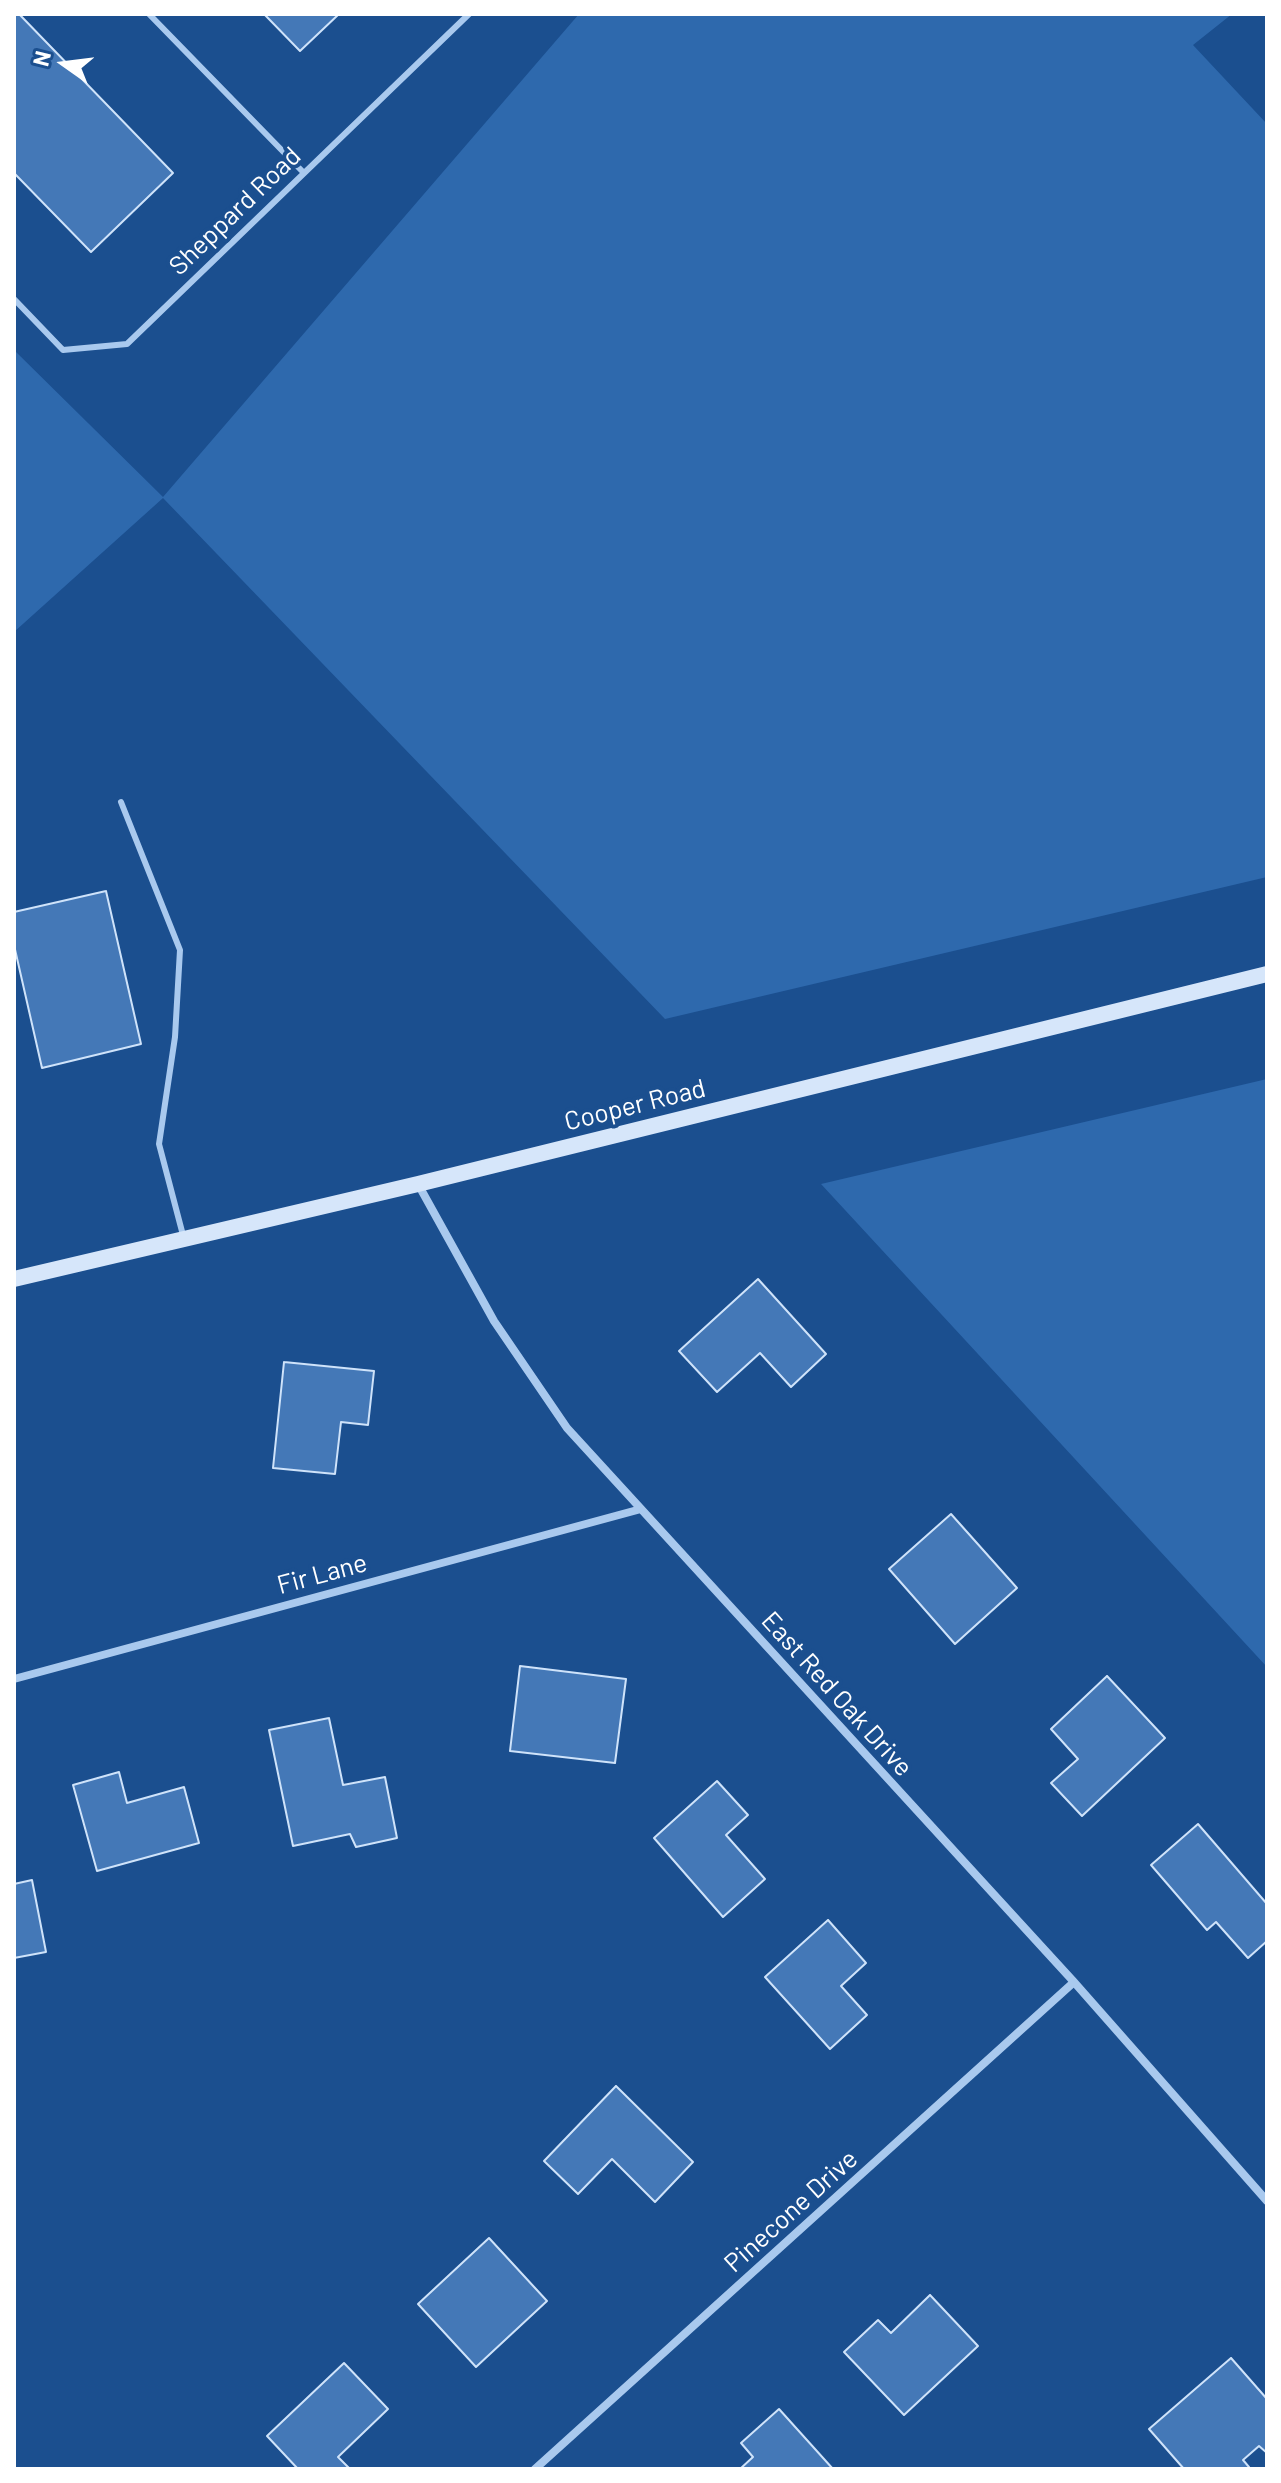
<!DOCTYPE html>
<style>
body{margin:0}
#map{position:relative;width:1281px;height:2483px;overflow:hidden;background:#1b4f8f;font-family:Barlow,sans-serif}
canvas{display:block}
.frame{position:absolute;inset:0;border:16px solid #fff;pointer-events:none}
.north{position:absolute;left:24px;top:24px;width:80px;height:80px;-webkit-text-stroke:6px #1b4f8f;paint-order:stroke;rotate:284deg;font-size:22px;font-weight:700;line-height:32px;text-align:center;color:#fff}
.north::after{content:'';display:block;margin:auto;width:28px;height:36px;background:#fff;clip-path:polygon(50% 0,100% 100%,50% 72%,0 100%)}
</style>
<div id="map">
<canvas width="1281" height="2483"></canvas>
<div class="frame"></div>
<div class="north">N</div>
</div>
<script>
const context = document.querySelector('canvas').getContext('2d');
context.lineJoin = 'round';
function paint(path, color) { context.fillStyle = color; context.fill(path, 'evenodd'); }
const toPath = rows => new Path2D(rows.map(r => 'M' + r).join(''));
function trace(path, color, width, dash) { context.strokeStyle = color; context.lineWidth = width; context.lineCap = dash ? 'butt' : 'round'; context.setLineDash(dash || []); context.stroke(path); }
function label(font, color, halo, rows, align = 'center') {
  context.font = font + ' Barlow,sans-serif'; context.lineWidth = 8; context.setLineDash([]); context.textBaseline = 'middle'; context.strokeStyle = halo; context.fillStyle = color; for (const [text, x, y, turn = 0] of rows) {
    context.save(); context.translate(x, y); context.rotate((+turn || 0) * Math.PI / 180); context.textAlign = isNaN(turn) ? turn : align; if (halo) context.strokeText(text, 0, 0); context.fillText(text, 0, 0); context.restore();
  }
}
const green = toPath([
 [579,14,1232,14,1193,45,1267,124,1267,877,665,1019,163,498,14,632,14,350,163,497],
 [1267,1079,1267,1667,821,1184]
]);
const building = toPath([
 [14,14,19,14,173,173,91,252,14,173,14,14],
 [264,14,339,14,300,51,264,14],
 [106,891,141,1044,42,1068,14,945,14,912,106,891],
 [758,1279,826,1354,791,1387,760,1353,717,1392,679,1351,758,1279],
 [284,1362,374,1371,368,1425,341,1422,335,1474,273,1468,284,1362],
 [951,1514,1017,1588,955,1644,889,1569,951,1514],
 [520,1666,626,1679,615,1763,510,1751,520,1666],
 [1107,1676,1165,1738,1082,1816,1051,1783,1078,1759,1051,1729,1107,1676],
 [329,1718,343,1785,385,1777,397,1838,356,1847,350,1834,293,1846,269,1730,329,1718],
 [119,1772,127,1803,184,1787,199,1843,97,1871,73,1785,119,1772],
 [717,1781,748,1815,726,1835,765,1879,723,1917,654,1838,717,1781],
 [1198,1824,1267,1904,1267,1941,1248,1958,1216,1922,1207,1930,1151,1865,1198,1824],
 [32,1880,46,1952,14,1958,14,1884,32,1880],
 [828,1920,866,1963,841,1986,867,2015,830,2049,765,1977,828,1920],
 [616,2086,693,2162,655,2202,612,2159,578,2194,544,2161,616,2086],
 [489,2238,547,2301,476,2367,418,2304,489,2238],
 [930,2295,978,2346,904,2415,844,2352,878,2320,891,2333,930,2295],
 [1231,2358,1267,2399,1267,2453,1259,2446,1243,2460,1249,2467,1247,2469,1184,2469,1149,2429,1231,2358],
 [344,2363,388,2409,338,2457,350,2469,298,2469,267,2436,344,2363],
 [779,2409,833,2469,740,2469,753,2457,741,2443,779,2409]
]);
const lane = toPath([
 [149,14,303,172],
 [14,299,63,350,127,344,469,14],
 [121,802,180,950,175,1037,159,1144,184,1239]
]);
const street = toPath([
 [418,1184,494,1321,567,1428,1074,1982,1267,2201],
 [14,1679,641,1509],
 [535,2469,1074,1982]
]);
const secondary = toPath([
 [14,1279,418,1184,1267,974]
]);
const streetNames = [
 ["Sheppard Road",235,211,-44],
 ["Cooper Road",635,1105,-14],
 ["Fir Lane",322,1574,-15],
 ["East Red Oak Drive",837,1694,48],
 ["Pinecone Drive",791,2211,-42]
];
paint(green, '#2e69ad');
paint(building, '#4478b7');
trace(building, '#cfe3fa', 2);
trace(lane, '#a9c9ee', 6);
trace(street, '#a9c9ee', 8);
trace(secondary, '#d6e6fa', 16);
label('26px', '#fff', '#1b4f8f', streetNames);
</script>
